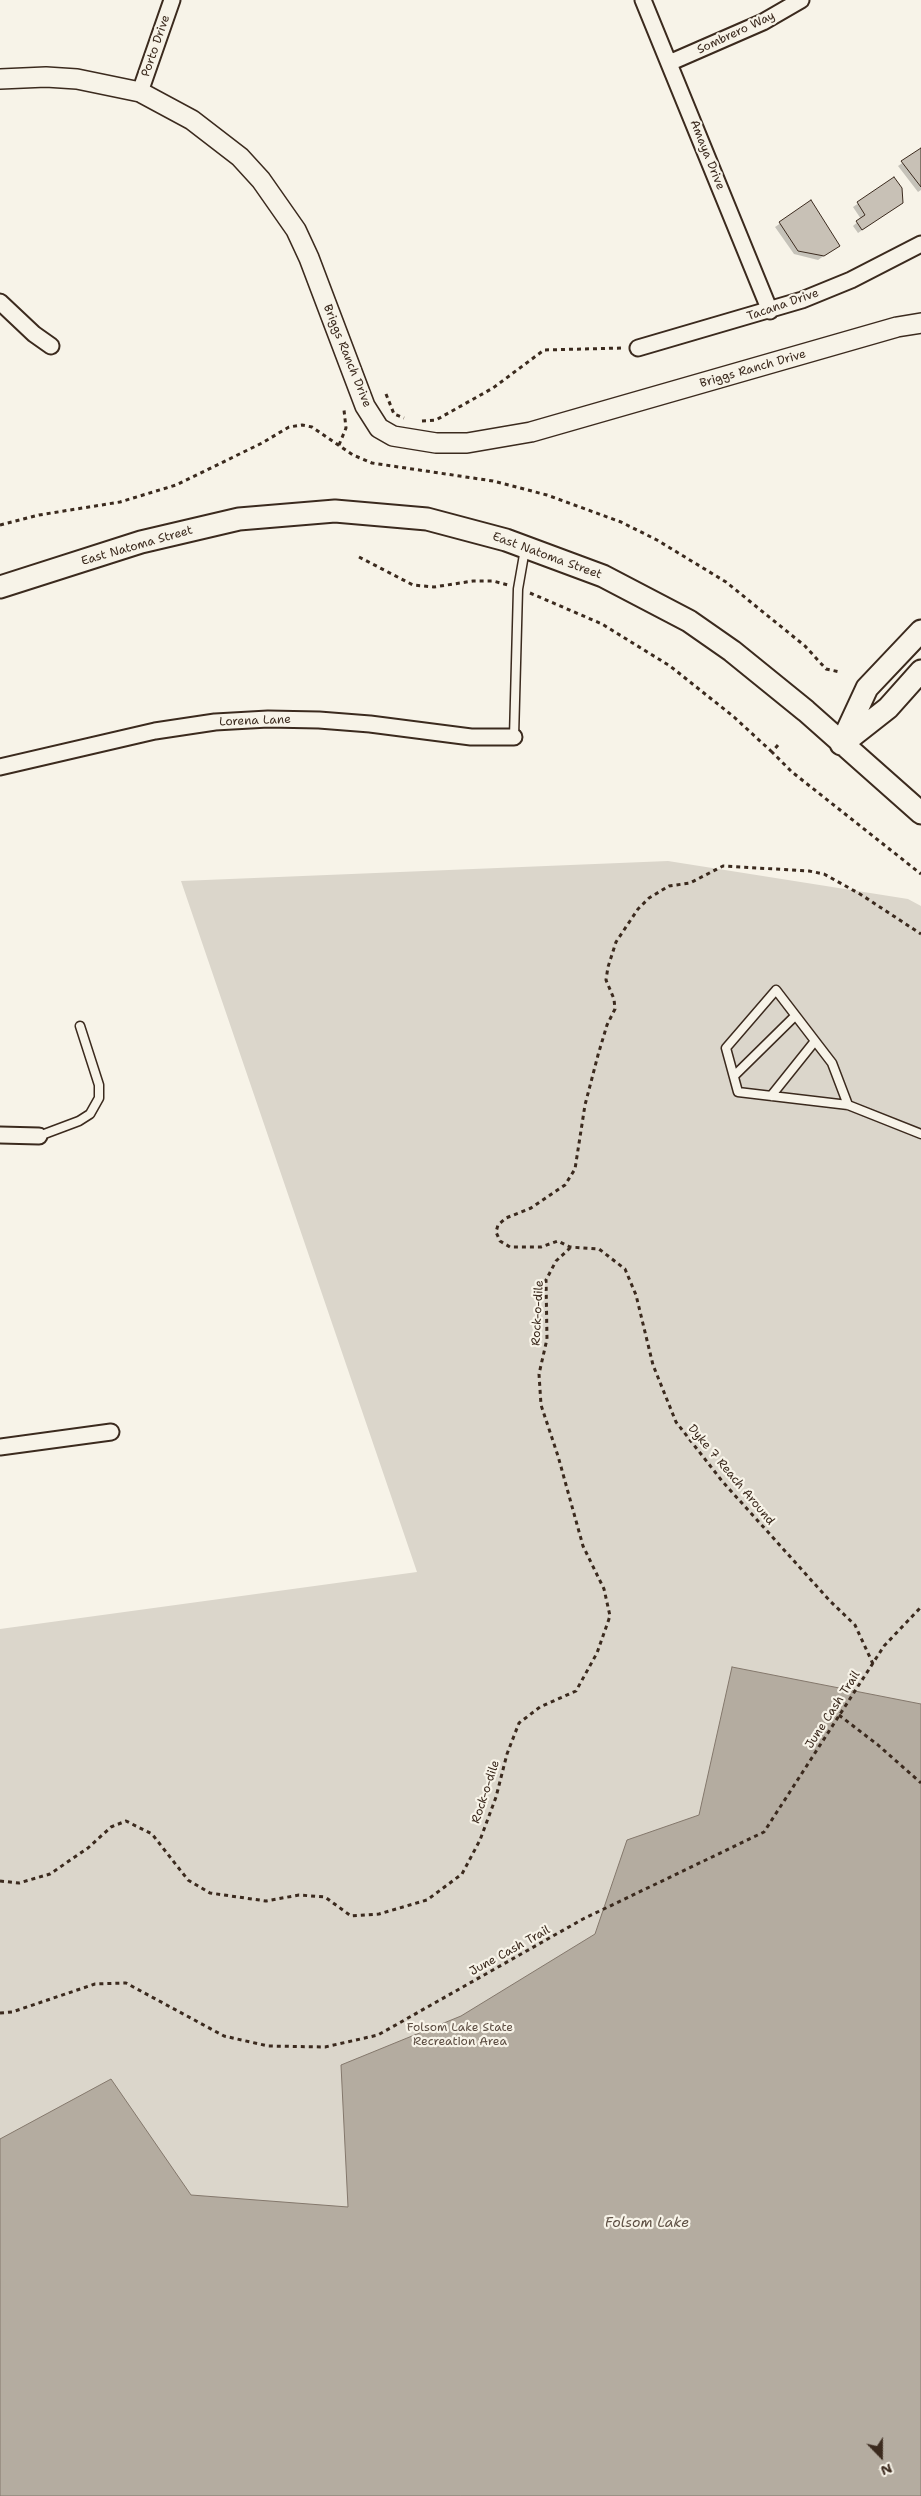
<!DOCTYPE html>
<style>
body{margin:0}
#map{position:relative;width:921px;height:2496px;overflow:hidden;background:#f7f3e8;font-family:"Shantell Sans",sans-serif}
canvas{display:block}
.north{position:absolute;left:856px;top:2431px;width:50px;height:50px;-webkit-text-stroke:4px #f7f3e8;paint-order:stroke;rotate:158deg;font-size:14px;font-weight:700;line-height:20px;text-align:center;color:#3b2a1e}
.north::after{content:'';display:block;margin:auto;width:18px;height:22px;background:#3b2a1e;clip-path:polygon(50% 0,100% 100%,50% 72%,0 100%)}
</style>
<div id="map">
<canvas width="921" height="2496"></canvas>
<div class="north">N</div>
</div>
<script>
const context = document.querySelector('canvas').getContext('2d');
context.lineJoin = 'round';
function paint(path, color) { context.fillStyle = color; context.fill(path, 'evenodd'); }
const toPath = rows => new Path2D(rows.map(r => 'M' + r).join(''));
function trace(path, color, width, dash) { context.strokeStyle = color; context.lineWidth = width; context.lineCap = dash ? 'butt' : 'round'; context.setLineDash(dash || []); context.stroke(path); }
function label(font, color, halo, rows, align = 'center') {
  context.font = font + ' "Shantell Sans",sans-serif'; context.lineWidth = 4.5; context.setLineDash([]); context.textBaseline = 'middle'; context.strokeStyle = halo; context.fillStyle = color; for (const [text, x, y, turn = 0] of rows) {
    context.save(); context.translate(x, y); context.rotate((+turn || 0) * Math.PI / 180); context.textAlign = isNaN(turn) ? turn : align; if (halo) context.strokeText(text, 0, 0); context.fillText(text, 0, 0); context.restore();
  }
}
const green = toPath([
 [668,861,908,899,921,906,921,2496,0,2496,0,1629,417,1572,181,881]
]);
const water = toPath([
 [732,1667,921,1704,921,2496,0,2496,0,2139,111,2079,191,2195,348,2207,341,2065,461,2016,595,1934,627,1840,699,1815,732,1667]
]);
const shadow = toPath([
 [921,150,921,190,918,192,898,166],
 [894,179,902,203,858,233,853,226,861,219,853,207],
 [811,202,838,246,818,260,794,254,775,227]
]);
const building = toPath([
 [921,148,921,187,901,161,921,148],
 [894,177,902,188,903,203,862,230,856,221,865,215,857,202,894,177],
 [811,200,840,246,824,256,798,251,779,222,811,200]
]);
const path = toPath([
 [386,394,394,414,404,418],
 [422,421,436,420,493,388,544,350,622,348],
 [339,445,346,428,344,410],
 [0,525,39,515,120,502,176,485,262,443,289,427,302,425,312,427,353,455,372,463,493,481,547,495,621,522,657,540,726,582,805,646,826,669,840,672],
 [359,557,413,585,434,587,473,581,493,581,508,585],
 [530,593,602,624,670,666,734,717,772,752],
 [778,745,772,752,792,772,921,874],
 [873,1664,855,1625,830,1601,722,1481,676,1422,653,1365,636,1295,625,1269,599,1249,570,1247,558,1241,541,1247,510,1247,500,1241,496,1232,498,1225,506,1218,531,1208,565,1185,575,1169,585,1105,598,1055,607,1025,615,1009,614,999,606,980,608,967,616,942,638,909,649,898,669,886,690,883,723,866,809,871,824,874,860,894,921,934],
 [839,1715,878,1745,921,1783],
 [0,1881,19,1883,50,1874,88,1848,111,1827,126,1821,152,1834,188,1880,210,1893,266,1901,299,1895,325,1897,351,1916,379,1914,427,1900,462,1874,480,1840,496,1797,507,1754,519,1723,540,1707,576,1691,597,1653,610,1616,604,1589,583,1546,558,1456,541,1405,539,1374,547,1339,546,1280,556,1261,570,1248],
 [0,2013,12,2012,95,1984,126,1983,224,2036,268,2046,325,2047,378,2035,583,1919,764,1832,884,1646,921,1607]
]);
const service = toPath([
 [514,737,518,589,525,549],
 [734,1076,795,1016],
 [771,1096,815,1041],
 [848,1105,832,1063,776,990,726,1048,738,1092,848,1105,921,1134],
 [39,1136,79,1121,90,1114,99,1098,99,1085,80,1026]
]);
const minor = toPath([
 [643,0,770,311],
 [669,63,763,22,801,0],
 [140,92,172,0],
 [0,302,34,334,51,346],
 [638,348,802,300,851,280,921,244],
 [0,767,155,731,215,722,268,719,319,720,370,724,471,737,514,737],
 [0,1135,39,1136],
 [0,1447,111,1432]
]);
const tertiary = toPath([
 [0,79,46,77,77,79,140,92,192,120,240,157,261,180,296,230,309,258,365,406,379,428,393,436,436,443,467,443,531,432,897,327,921,323]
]);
const secondary = toPath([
 [0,587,141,542,239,519,335,511,427,519,506,540,603,576,689,621,732,651,806,711,921,813],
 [846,741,888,708,921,671],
 [841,744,867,688,921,631]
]);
const streetNames = [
 ["Sombrero Way",736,33,-25],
 ["Porto Drive",156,46,-71],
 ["Amaya Drive",707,155,68],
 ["Tacana Drive",783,305,-19],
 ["Briggs Ranch Drive",347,356,68],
 ["Briggs Ranch Drive",753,369,-16],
 ["East Natoma Street",137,546,-16],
 ["East Natoma Street",547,556,20],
 ["Lorena Lane",255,721,-2],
 ["Rock-o-dile",538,1313,-87],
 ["Dyke 7 Reach Around",731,1475,50],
 ["June Cash Trail",833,1710,-57],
 ["Rock-o-dile",486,1792,-72],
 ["June Cash Trail",510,1951,-29]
];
const parkNames = [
 ["Folsom Lake State",460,2028],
 ["Recreation Area",460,2042]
];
const waterNames = [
 ["Folsom Lake",647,2223]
];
paint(green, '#dbd6cb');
paint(water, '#b4aca0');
trace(water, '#84786c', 1);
paint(shadow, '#0003');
paint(building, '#c8c1b6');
trace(building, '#3b2a1e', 1);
trace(service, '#3b2a1e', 11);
trace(minor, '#3b2a1e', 19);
trace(tertiary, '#3b2a1e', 22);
trace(secondary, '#3b2a1e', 25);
trace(path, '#3b2a1e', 3, [4, 4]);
trace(service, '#f7f3e8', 8);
trace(minor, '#f7f3e8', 15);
trace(tertiary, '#f7f3e8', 19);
trace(secondary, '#f7f3e8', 21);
label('12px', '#3b2a1e', '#f7f3e8', streetNames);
label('12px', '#5b4c41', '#f7f3e8', parkNames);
label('italic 14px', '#5f5145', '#f7f3e8', waterNames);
</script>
